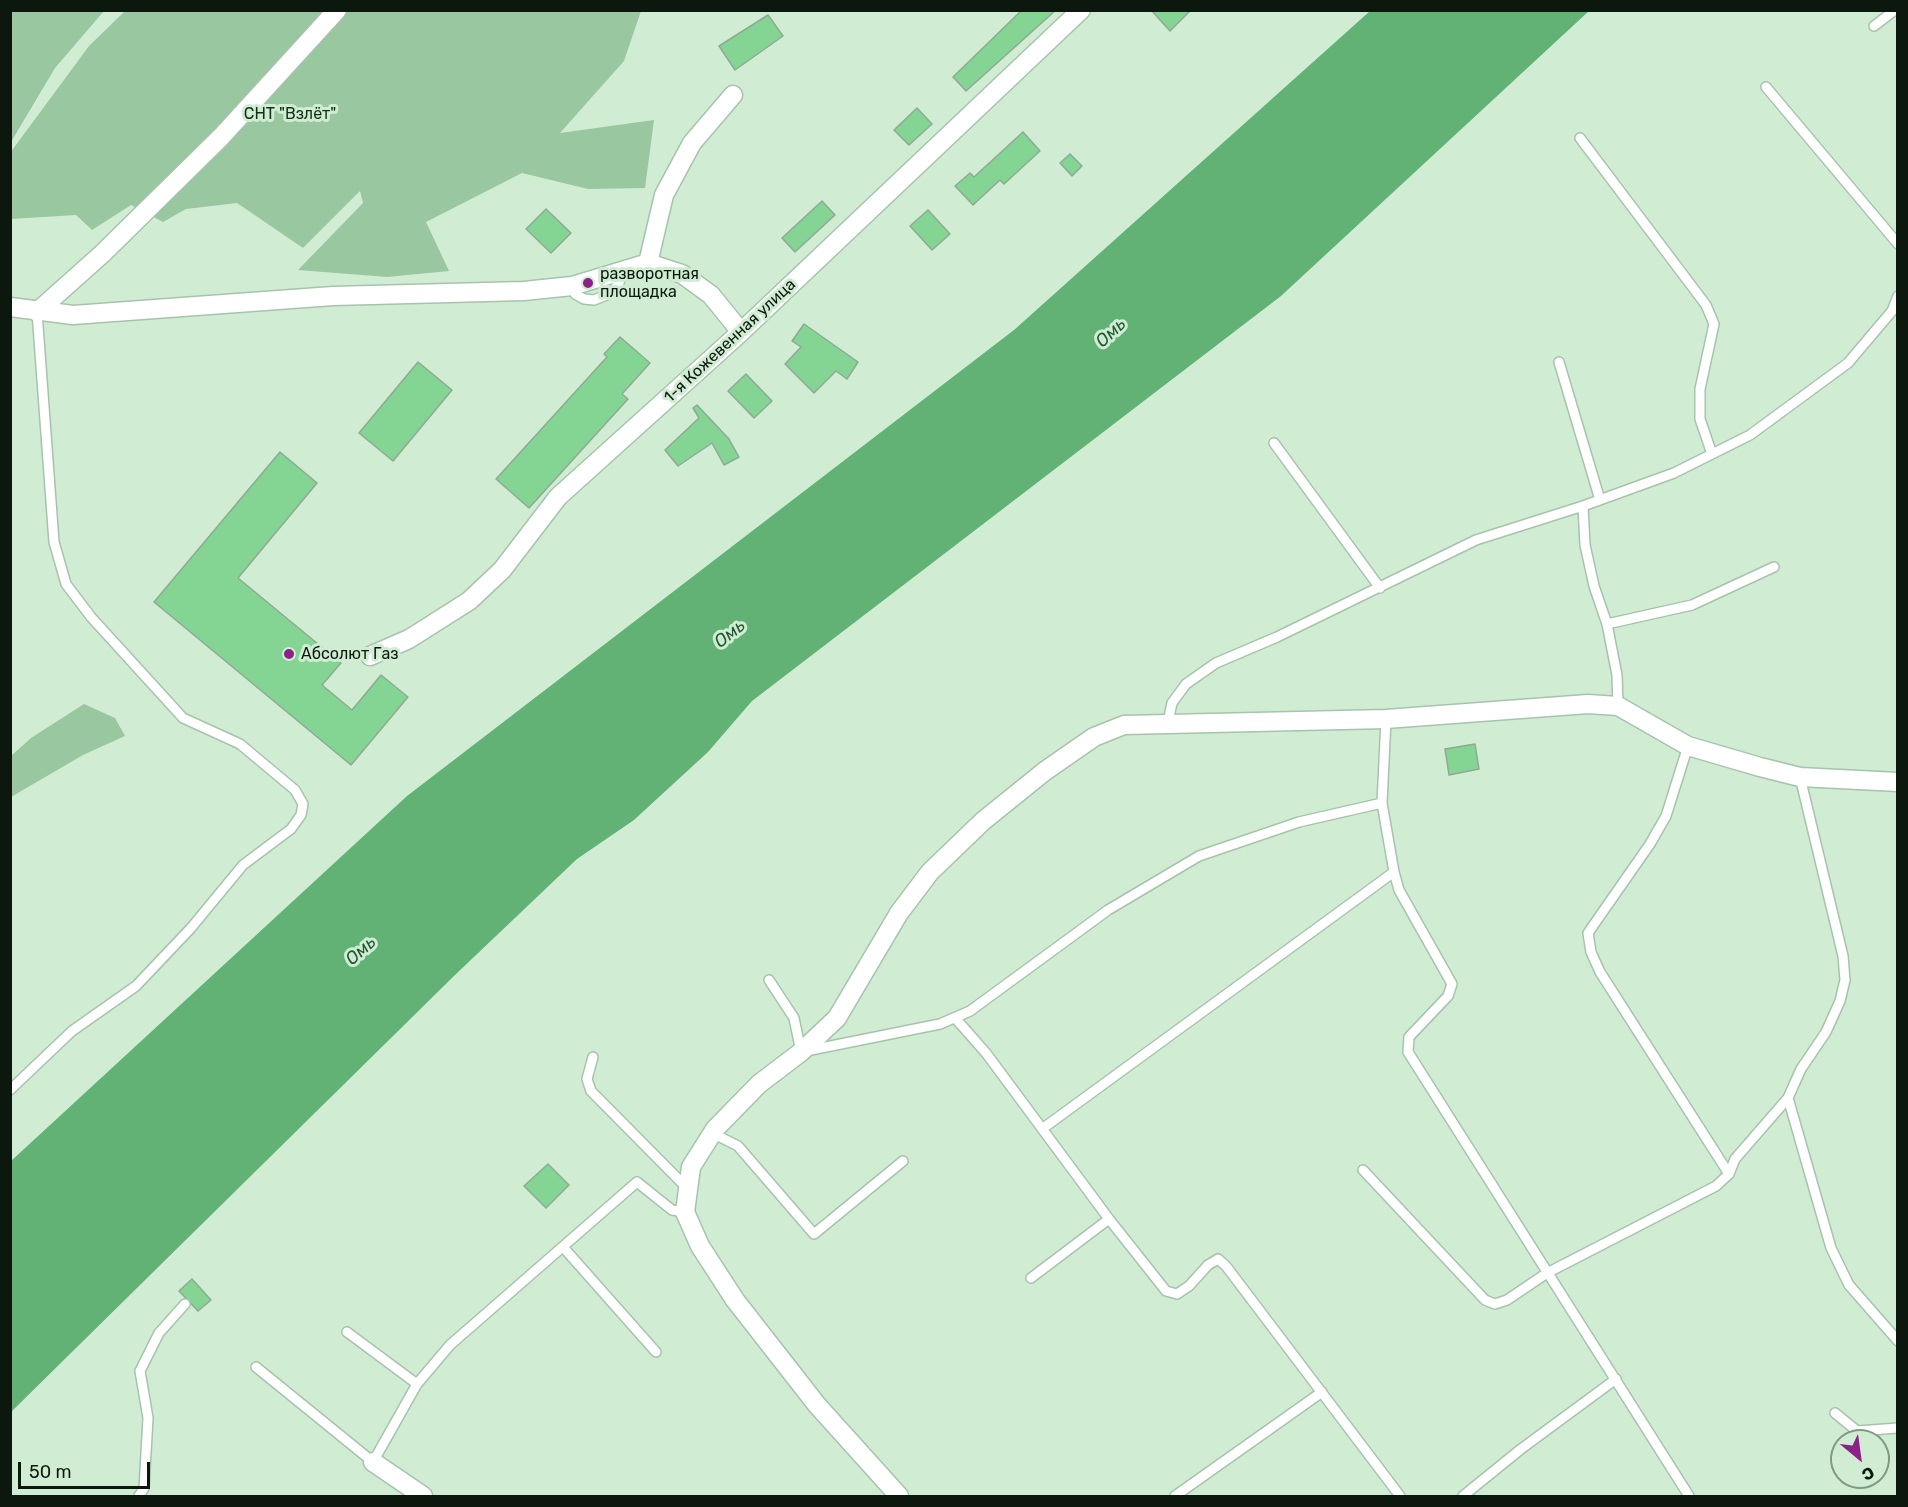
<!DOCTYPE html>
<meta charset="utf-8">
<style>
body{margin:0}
#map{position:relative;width:1908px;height:1507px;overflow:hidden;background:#d0edd4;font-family:Rubik,sans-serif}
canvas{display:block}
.frame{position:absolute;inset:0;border:12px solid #0c170e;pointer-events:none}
.north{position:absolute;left:1830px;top:1429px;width:60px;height:60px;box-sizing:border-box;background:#d0edd4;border:2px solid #829785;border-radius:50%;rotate:151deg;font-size:16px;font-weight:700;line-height:24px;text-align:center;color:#0c170e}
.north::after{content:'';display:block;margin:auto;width:21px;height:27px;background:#8c2288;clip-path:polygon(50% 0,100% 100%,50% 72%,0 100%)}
.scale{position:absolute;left:18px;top:1462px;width:132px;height:27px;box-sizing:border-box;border:3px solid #0c170e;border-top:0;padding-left:8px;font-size:18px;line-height:21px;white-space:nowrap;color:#0c170e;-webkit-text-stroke:4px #d0edd4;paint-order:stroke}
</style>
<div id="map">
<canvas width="1908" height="1507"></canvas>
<div class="frame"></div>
<div class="north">С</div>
<div class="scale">50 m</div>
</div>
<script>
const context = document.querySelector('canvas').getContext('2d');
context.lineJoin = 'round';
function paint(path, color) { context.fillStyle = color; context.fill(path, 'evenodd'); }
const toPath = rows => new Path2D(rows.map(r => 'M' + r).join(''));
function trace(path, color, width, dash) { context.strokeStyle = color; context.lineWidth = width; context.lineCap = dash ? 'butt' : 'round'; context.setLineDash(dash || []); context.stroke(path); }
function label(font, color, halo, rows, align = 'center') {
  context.font = font + ' Rubik,sans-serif'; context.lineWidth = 6; context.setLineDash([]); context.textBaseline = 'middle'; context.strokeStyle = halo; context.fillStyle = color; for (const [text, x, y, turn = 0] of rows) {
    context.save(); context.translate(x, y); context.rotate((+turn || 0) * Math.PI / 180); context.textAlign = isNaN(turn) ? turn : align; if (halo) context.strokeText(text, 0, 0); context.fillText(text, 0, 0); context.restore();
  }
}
const green = toPath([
 [11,11,104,11,55,68,11,142],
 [125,11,641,11,624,61,560,133,654,120,645,188,588,189,522,173,426,222,449,271,387,277,298,270,363,203,360,191,303,248,237,203,186,209,163,222,131,205,92,230,76,215,11,219,10,153,89,46],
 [84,704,115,718,125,736,83,755,11,797,11,756,31,738]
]);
const water = toPath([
 [1370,11,1589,11,1281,296,752,701,708,752,634,820,577,859,455,975,11,1412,11,1161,407,796,1014,330]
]);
const building = toPath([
 [1022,10,1056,10,966,91,953,77,1022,10],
 [1151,10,1191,10,1170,31,1151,10],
 [768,15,783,36,735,70,719,46,768,15],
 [917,108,932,124,909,145,894,130,917,108],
 [1023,132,1040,151,1004,184,1000,180,973,205,955,186,970,173,974,177,1023,132],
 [1070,154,1082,166,1072,176,1060,163,1070,154],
 [822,201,835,215,795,252,782,238,822,201],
 [546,209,571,233,551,253,526,229,546,209],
 [928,210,950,234,932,250,910,226,928,210],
 [804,324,858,362,847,379,836,371,814,393,785,364,801,347,792,341,804,324],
 [620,337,650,363,622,394,628,399,529,508,496,479,607,357,604,354,620,337],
 [418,362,452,390,393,461,359,433,418,362],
 [746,374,772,401,754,418,728,391,746,374],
 [697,405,729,439,739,457,724,465,712,443,678,466,665,450,699,418,693,408,697,405],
 [280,452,317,483,238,578,341,663,322,685,352,710,381,675,408,697,351,765,154,602,280,452],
 [1475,744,1479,769,1449,775,1445,749,1475,744],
 [548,1164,569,1185,546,1208,524,1186,548,1164],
 [192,1279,211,1300,198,1311,179,1291,192,1279]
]);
const lane = toPath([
 [1874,26,1895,10],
 [1766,87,1898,244],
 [1580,138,1706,305,1714,324,1700,389,1700,419,1712,454],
 [572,286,575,294,584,299,594,300,609,294,618,285,621,278,620,272],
 [1559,362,1600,500],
 [1274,443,1380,588],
 [1583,506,1585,545,1594,586,1607,624,1617,675,1618,706],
 [1607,624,1692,605,1774,567],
 [1386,719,1382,803,1394,872,1399,890,1452,984,1448,996,1409,1037,1408,1052,1689,1496],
 [1168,722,1172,703,1186,684,1216,663,1277,637,1476,540,1583,506,1674,473,1750,435,1848,363,1892,311,1898,296],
 [1688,746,1666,816,1650,844,1588,933,1591,952,1600,972,1729,1174],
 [769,980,794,1018,801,1052,940,1024,970,1011,1108,910,1199,856,1299,822,1382,803],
 [956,1019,986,1053,1109,1219,1166,1291,1177,1294,1189,1286,1208,1265,1218,1259,1226,1266,1400,1496],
 [593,1057,587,1079,591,1091,688,1189],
 [10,1090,72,1031,136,986,191,928,243,865,291,829,301,815,303,804,295,790,240,744,183,718,91,617,66,584,54,542,37,312],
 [1788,1098,1831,1248,1849,1285,1898,1341],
 [1042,1129,1394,872],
 [712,1133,738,1146,814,1234,903,1161],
 [1363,1170,1485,1300,1495,1304,1507,1300,1547,1273,1716,1186,1729,1174,1735,1159,1788,1098,1801,1069,1826,1032,1840,1001,1845,980,1843,956,1800,777],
 [563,1247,656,1352],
 [1031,1278,1109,1219],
 [347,1332,417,1384],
 [256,1367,373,1462,417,1384,450,1345,637,1182,672,1210,685,1212],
 [1835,1413,1857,1431,1898,1428],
 [139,1496,144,1488,148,1418,140,1371,159,1333,185,1304],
 [1175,1496,1322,1392],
 [1463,1496,1521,1449,1616,1379]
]);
const street = toPath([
 [648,263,664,195,692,143,733,95],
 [10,307,73,315,333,296,524,291,572,286,648,263,682,274,711,295,741,332],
 [37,312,102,254,221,137,337,10],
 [370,656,409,639,469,601,502,570,558,497,741,332,1081,10],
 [373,1462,423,1496],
 [899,1496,817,1405,735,1300,700,1246,685,1212,691,1167,715,1129,759,1084,801,1052,837,1018,899,913,930,872,983,821,1045,771,1094,737,1124,725,1386,719,1588,704,1618,706,1688,746,1760,767,1800,777,1898,782]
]);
const markers = [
 [588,283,6,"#8c2288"],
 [289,654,6,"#8c2288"]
];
const parkNames = [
 ["СНТ \"Взлёт\"",290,114]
];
const poiNames = [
 ["разворотная",600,274],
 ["площадка",600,292],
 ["Абсолют Газ",301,654]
];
const streetNames = [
 ["1-я Кожевенная улица",730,341,-43]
];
const waterNames = [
 ["Омь",1111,333,-43],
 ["Омь",730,634,-38],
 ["Омь",361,951,-42]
];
paint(green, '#98c7a0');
paint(water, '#63b275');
paint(building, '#84d494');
trace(building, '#8eaa93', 1.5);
trace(lane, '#a7c3ac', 12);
trace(street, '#a7c3ac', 21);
trace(lane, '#fff', 9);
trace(street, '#fff', 18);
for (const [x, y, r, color] of markers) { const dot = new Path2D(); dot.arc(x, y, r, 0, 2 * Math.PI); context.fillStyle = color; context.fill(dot); trace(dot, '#d0edd4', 2); }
label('16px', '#103119', '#d0edd4', parkNames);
label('16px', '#0c170e', '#d0edd4', poiNames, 'left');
label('16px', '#0c170e', '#d0edd4', streetNames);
label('italic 18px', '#215930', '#d0edd4', waterNames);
</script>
